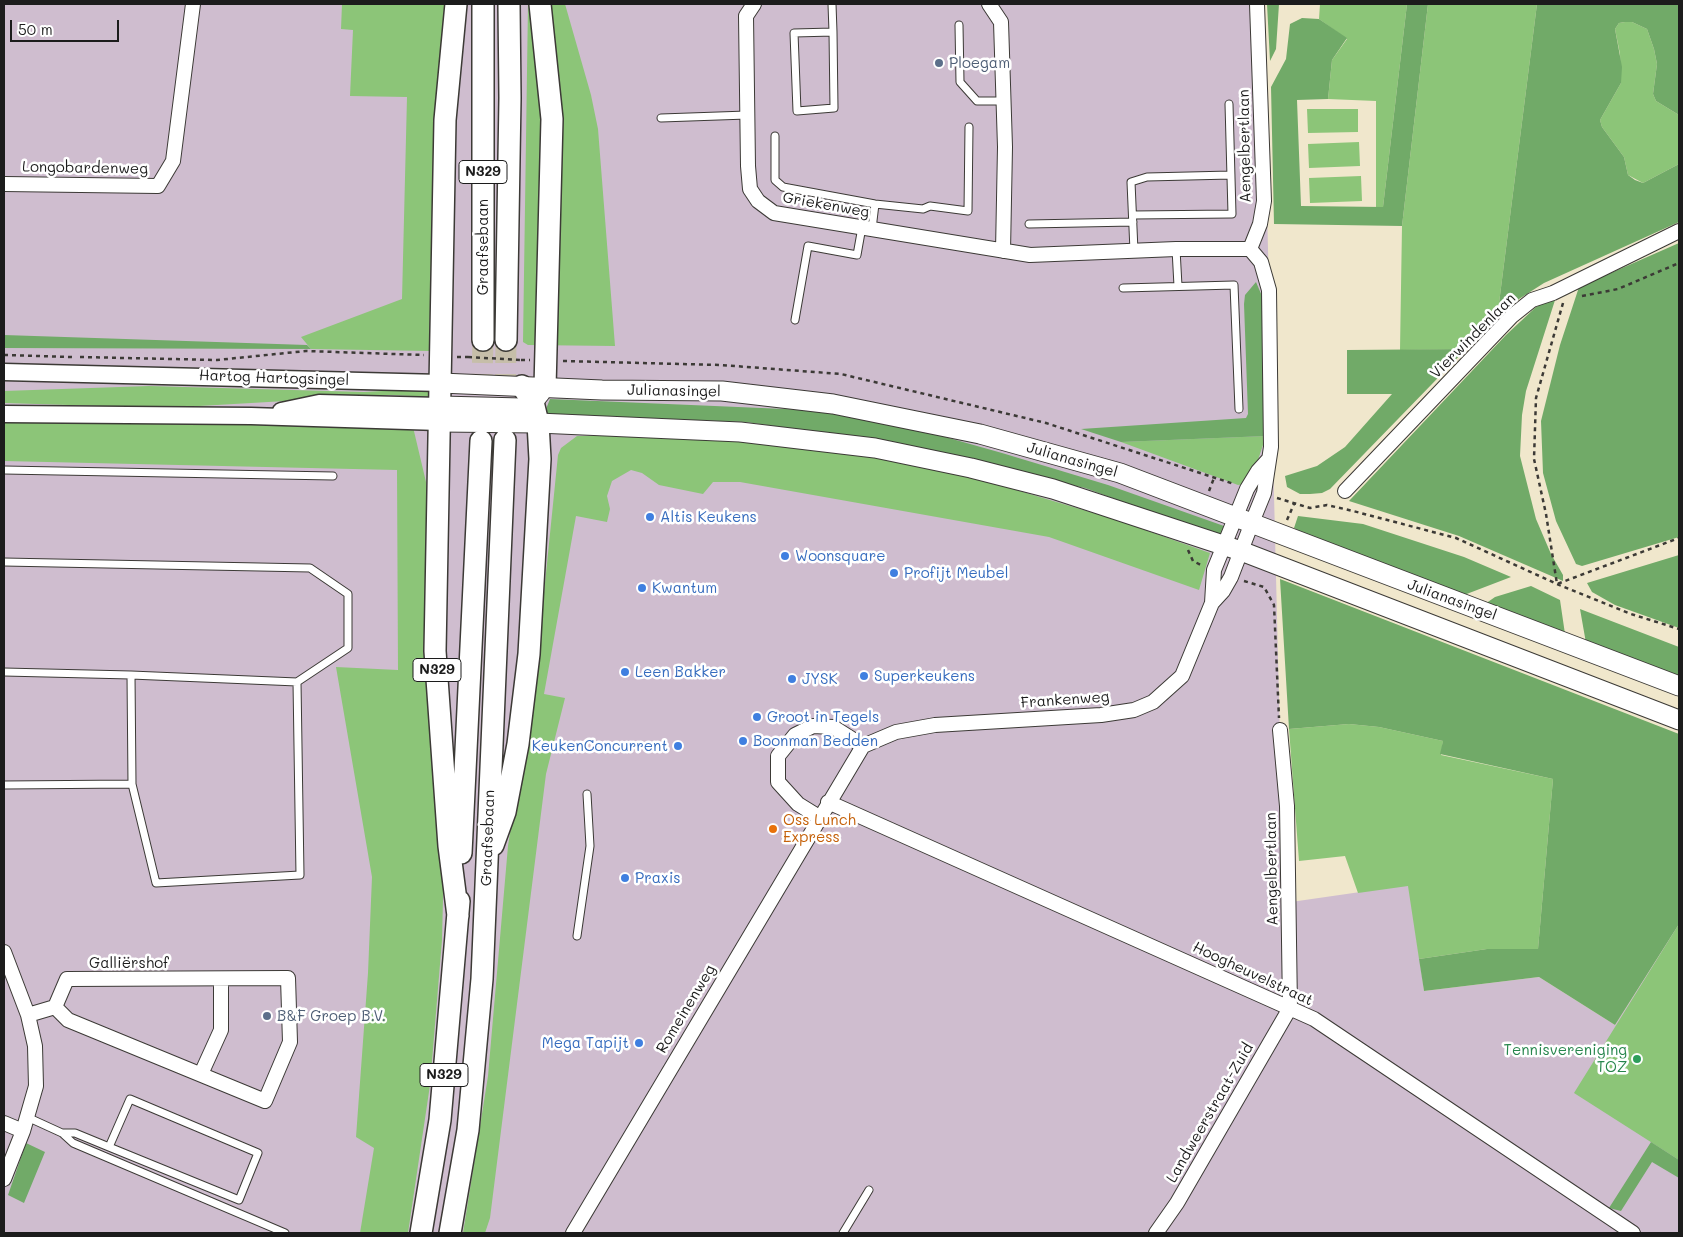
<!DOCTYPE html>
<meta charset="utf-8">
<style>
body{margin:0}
#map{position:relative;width:1683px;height:1237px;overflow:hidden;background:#f0e7cc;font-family:Mali,sans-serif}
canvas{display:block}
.frame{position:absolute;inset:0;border:5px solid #1c1c1c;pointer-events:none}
.scale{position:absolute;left:10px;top:20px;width:109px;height:22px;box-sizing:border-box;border:2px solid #1c1c1c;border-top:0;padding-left:6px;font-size:15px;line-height:18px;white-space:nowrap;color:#1c1c1c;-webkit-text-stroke:4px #fff;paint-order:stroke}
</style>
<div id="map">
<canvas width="1683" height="1237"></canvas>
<div class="frame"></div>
<div class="scale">50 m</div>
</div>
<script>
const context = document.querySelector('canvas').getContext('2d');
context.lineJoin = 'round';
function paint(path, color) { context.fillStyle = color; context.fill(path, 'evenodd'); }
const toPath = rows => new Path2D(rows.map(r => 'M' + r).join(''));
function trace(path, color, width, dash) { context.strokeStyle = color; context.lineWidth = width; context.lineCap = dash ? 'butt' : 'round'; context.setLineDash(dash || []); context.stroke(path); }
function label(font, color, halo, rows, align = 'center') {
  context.font = font + ' Mali,sans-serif'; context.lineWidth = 5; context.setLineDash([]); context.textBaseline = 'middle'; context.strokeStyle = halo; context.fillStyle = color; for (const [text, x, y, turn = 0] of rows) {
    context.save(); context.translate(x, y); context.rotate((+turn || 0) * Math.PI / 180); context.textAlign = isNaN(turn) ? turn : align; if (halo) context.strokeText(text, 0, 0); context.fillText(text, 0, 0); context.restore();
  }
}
const industrial = toPath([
 [4,4,1262,4,1284,903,1409,885,1424,991,1539,977,1615,1025,1679,924,1679,1233,4,1233]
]);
const green = toPath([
 [342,4,452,4,434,161,429,351,311,349,301,337,402,299,407,97,350,96,353,30,341,29],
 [528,4,565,4,591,95,598,129,615,346,528,345,523,342],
 [1320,4,1407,4,1383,207,1376,207,1376,101,1328,99,1332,60,1347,39,1319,19],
 [1428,4,1537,4,1497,319,1466,349,1400,350,1402,226],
 [1625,22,1632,22,1647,29,1654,49,1657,64,1653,94,1656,101,1679,115,1679,164,1643,183,1628,175,1624,157,1602,127,1600,120,1621,83,1620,54,1615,29,1619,23],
 [1307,109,1358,109,1358,132,1308,133],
 [1359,142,1360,166,1309,168,1308,144],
 [1361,176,1362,201,1310,203,1309,178],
 [149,386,364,392,435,388,436,397,389,395,165,408,4,403,4,391],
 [4,422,413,427,426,482,432,535,444,858,442,940,430,1085,408,1233,360,1233,374,1148,356,1137,368,973,372,877,336,667,398,670,397,470,4,461],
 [663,435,722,438,849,452,966,475,1117,520,1210,553,1199,590,1049,537,740,482,713,482,703,494,659,485,642,473,631,470,612,481,607,496,610,509,607,522,576,516,544,694,565,698,546,774,490,1218,485,1233,463,1233,488,1076,508,846,539,642,558,455,561,448,577,436],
 [1266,436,1255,469,1245,484,1238,485,1121,442],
 [1349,724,1379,727,1443,741,1441,755,1553,779,1538,949,1487,949,1419,959,1408,886,1358,893,1345,856,1299,861,1289,729],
 [1679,924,1679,1160,1574,1093]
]);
const forest = toPath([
 [1267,4,1279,4,1276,49,1270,61],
 [1407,4,1428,4,1402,226,1274,224,1271,87,1286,59,1290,24,1302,18,1319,19,1347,38,1332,60,1328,99,1297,100,1301,206,1383,207],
 [1537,4,1679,4,1679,115,1656,101,1653,94,1657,64,1654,49,1647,29,1632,22,1625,22,1619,23,1615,29,1622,67,1621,83,1600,120,1602,127,1624,157,1628,175,1635,180,1643,183,1679,164,1679,222,1544,283,1519,299,1497,319],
 [1679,243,1679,537,1582,566,1576,564,1556,521,1543,473,1541,421,1560,345,1579,287],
 [1256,282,1262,296,1266,436,1121,442,1081,429,1246,418,1248,414,1244,304,1245,295],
 [1556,297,1526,391,1522,415,1520,456,1536,519,1551,554,1563,575,1563,581,1459,536,1349,501,1506,335,1536,307],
 [4,335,307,345,311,349,4,348],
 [1466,349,1330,489,1322,493,1310,494,1300,494,1287,487,1285,476,1317,466,1345,447,1392,394,1347,394,1347,350],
 [550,399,832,411,924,431,1002,453,1108,485,1224,526,1219,537,1085,488,867,439,746,422,544,414],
 [1298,516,1363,524,1464,557,1511,577,1464,595,1303,533,1294,528],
 [1679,555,1679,628,1615,605,1592,592,1587,583],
 [1280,579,1679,734,1679,924,1615,1025,1539,977,1424,991,1419,959,1487,949,1538,949,1553,779,1440,754,1443,741,1379,727,1349,724,1289,729],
 [1531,586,1560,600,1565,634,1485,604,1495,597],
 [1580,609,1679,647,1679,679,1586,643],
 [1651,1142,1679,1160,1679,1178,1652,1162,1621,1211,1609,1208],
 [26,1143,45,1152,24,1203,8,1195]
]);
const primaryTunnel = toPath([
 [481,427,483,340],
 [505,427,506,340]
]);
const path = toPath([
 [1582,296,1618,289,1679,263],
 [1563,303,1536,398,1534,459,1546,514,1557,584,1679,538],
 [4,355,72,357],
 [80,357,217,360,306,351,424,355],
 [457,357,468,357],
 [521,360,530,360],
 [563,361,721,365,841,374,1046,423,1234,484],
 [1209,491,1214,478],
 [1277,498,1310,508,1327,505,1353,511,1456,538,1557,584,1631,614,1679,629],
 [1287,520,1294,504],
 [1188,550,1193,561,1201,565],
 [1244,581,1264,587,1274,605,1279,718]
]);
const service = toPath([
 [832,4,833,32,834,108,797,111,794,33,833,32],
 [959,25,960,82,977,101,1003,101],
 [661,118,747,115],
 [775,136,775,180,783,187,875,204,923,209,930,206,968,211,969,127],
 [1133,215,1232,214,1229,104],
 [1029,224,1133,222],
 [872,229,875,204],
 [1176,249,1178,286],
 [1134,251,1131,182,1147,177,1231,175],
 [1123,288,1234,285,1239,409],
 [795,320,808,246,857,255,862,227],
 [4,470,333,476],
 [4,562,310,568,348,594,348,648,297,682,300,875,156,883,132,784,4,785],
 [4,672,131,675,132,784],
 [131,675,297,682],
 [577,936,590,846,587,794],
 [27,1117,62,1133,73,1143,285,1233],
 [62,1133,75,1133,109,1147,239,1200,258,1153,130,1099,109,1147],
 [843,1233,869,1190]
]);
const minor = toPath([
 [754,4,746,16,748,166,750,189,758,201,774,213,1030,255,1176,249,1250,249],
 [989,4,1001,22,1005,147,1003,251],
 [4,184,158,186,173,161,193,4],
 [1250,249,1260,224,1264,201,1257,4],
 [1345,491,1512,316,1532,300,1553,293,1679,231],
 [1212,603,1214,570,1247,489,1258,471,1268,460],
 [828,802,1314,1019,1633,1233],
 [819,817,798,804,778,782,778,756,795,735,813,726,833,727,863,746],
 [4,952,28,1015,35,1046,36,1086,23,1131,4,1179],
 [28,1015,55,1007,67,979,288,978,290,1042,265,1101,68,1020,55,1007],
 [201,1074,221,1030,221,979],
 [4,1123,23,1131],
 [573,1233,863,746,896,732,935,725,1101,715,1134,710,1153,702,1182,676,1212,603,1223,591,1231,577,1251,525,1264,493,1271,447,1269,290,1261,262,1250,249],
 [1156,1233,1177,1203,1290,1008,1287,806,1280,730]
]);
const tertiary = toPath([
 [4,372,441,383],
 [281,411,319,403,440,406],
 [4,414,251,416,439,422]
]);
const secondary = toPath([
 [441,383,602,390,722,391,833,404,980,434,1120,473,1679,686],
 [440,406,522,408,533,402,541,392],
 [439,422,538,423,740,432,875,448,971,468,1053,489,1241,551,1679,720]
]);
const primary = toPath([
 [456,4,445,120,435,651,449,846,458,916],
 [483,4,483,340],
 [540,4,552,119,545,387],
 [506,340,510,98,509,4],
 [493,845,505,812,518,744,529,654,540,459,538,423,533,402,522,386],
 [461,853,481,441],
 [421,1233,440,1120,459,901],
 [450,1233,468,1130,482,979,505,440]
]);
const pathBridge = toPath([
 [468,357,521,360]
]);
const markers = [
 [939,63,5,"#5c6f8a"],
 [650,517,5,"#3f7fe0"],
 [785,556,5,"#3f7fe0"],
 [894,573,5,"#3f7fe0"],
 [642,588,5,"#3f7fe0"],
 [625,672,5,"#3f7fe0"],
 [864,676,5,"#3f7fe0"],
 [792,679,5,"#3f7fe0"],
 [757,717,5,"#3f7fe0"],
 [743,741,5,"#3f7fe0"],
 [678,746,5,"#3f7fe0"],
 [773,829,5,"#e8710a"],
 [625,878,5,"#3f7fe0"],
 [267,1016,5,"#5c6f8a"],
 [639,1043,5,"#3f7fe0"],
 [1637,1059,5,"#2e9e5b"]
];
const shields = [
 [483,172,48],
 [437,670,48],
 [444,1075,48]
];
const shieldNames = [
 ["N329",483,172],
 ["N329",437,670],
 ["N329",444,1075]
];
const serviceNames = [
 ["Ploegam",949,63],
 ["B&F Groep B.V.",277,1016]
];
const streetNames = [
 ["Aengelbertlaan",1245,146,-91],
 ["Longobardenweg",85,168,1],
 ["Griekenweg",826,205,10],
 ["Graafsebaan",483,247,-90],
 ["Vierwindenlaan",1473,336,-45],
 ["Hartog Hartogsingel",274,378,2],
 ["Julianasingel",674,391,1],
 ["Julianasingel",1072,460,16],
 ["Julianasingel",1452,600,20],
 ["Frankenweg",1065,700,-4],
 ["Graafsebaan",488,838,-88],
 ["Aengelbertlaan",1272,869,-91],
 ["Galliërshof",129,963],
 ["Hoogheuvelstraat",1253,974,25],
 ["Romeinenweg",686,1009,-59],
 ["Landweerstraat-Zuid",1210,1113,-60]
];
const shopNames = [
 ["Altis Keukens",660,517],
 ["Woonsquare",795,556],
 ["Profijt Meubel",904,573],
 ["Kwantum",652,588],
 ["Leen Bakker",635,672],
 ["Superkeukens",874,676],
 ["JYSK",802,679],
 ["Groot in Tegels",767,717],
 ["Boonman Bedden",753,741],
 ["KeukenConcurrent",668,746,"right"],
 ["Praxis",635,878],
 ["Mega Tapijt",629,1043,"right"]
];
const foodNames = [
 ["Oss Lunch",783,820],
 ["Express",783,837]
];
const leisureNames = [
 ["Tennisvereniging",1627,1050],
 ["TOZ",1627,1067]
];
paint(industrial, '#cfbdcf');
paint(green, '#8cc578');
paint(forest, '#71aa68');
trace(primaryTunnel, '#c6bea9', 21, [21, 11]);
trace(service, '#3c3a36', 9);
trace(minor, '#3c3a36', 16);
trace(tertiary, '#3c3a36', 19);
trace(secondary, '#3c3a36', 21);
trace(primary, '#3c3a36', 24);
trace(path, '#3c3a36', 2.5, [4, 4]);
trace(service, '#fff', 7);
trace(minor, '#fff', 14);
trace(tertiary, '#fff', 16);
trace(secondary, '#fff', 19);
trace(primary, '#fff', 21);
trace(pathBridge, '#3c3a36', 2.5, [4, 4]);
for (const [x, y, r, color] of markers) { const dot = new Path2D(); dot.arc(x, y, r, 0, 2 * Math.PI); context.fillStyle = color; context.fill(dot); trace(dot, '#fff', 2); }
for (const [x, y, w] of shields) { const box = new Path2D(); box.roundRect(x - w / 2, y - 11.5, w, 23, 4); context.fillStyle = '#fff'; context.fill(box); trace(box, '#1c1c1c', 1); }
label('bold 14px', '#1c1c1c', null, shieldNames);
label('15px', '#4e5e75', '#fff', serviceNames, 'left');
label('15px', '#1c1c1c', '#fff', streetNames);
label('15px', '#366cbe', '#fff', shopNames, 'left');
label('15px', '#c56008', '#fff', foodNames, 'left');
label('15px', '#27864d', '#fff', leisureNames, 'right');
</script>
